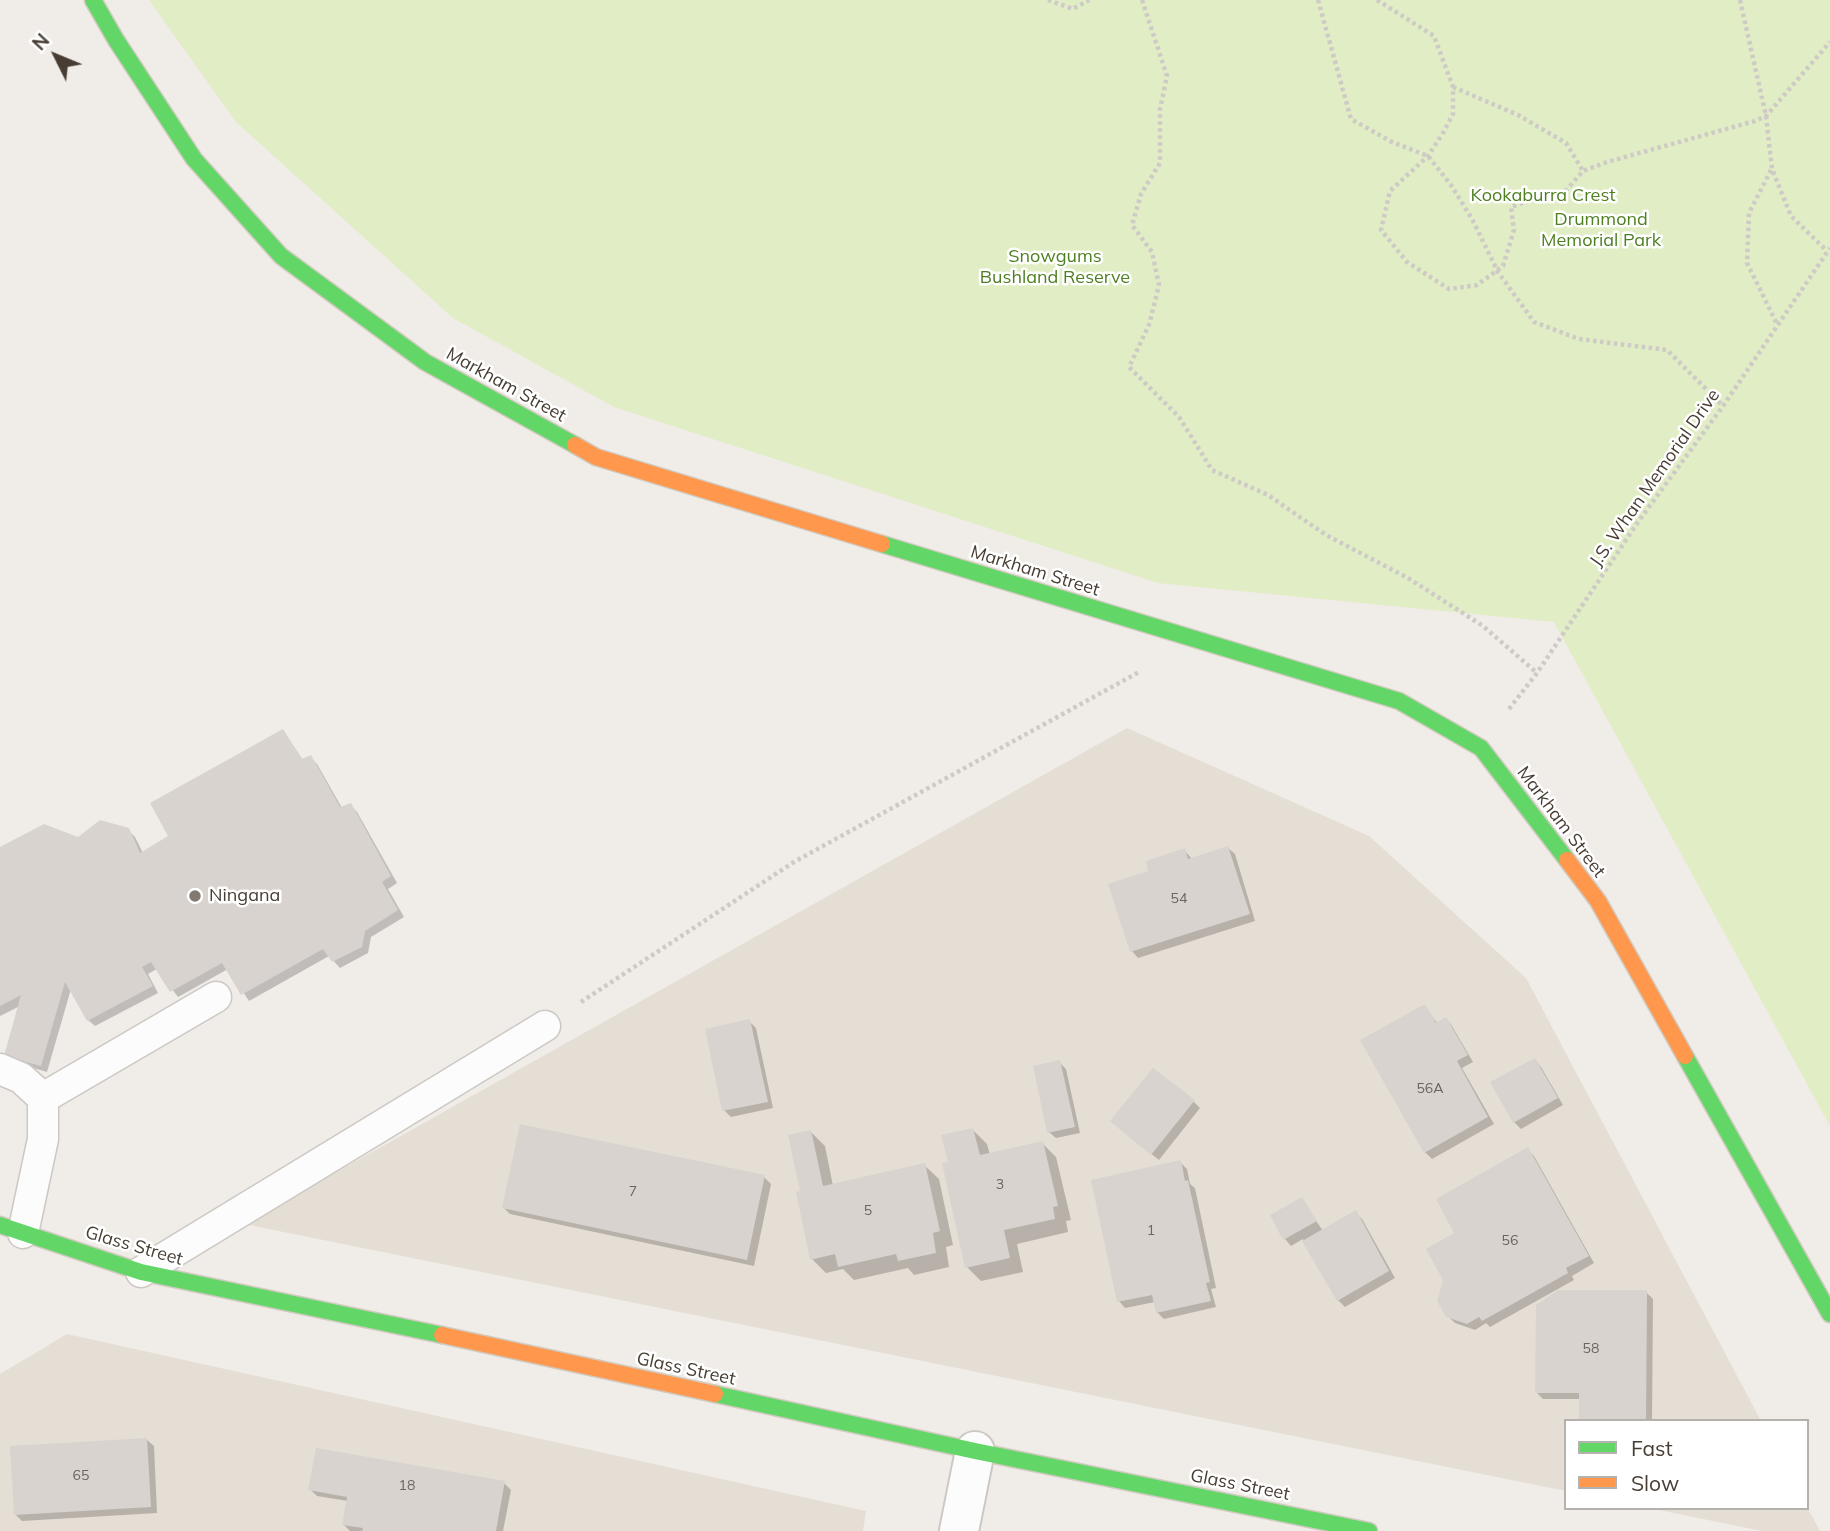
<!DOCTYPE html>
<style>
body{margin:0}
#map{position:relative;width:1830px;height:1531px;overflow:hidden;background:#f0ece8;font-family:Mulish,sans-serif}
canvas{display:block}
.legend{position:absolute;left:1564px;top:1419px;width:245px;height:91px;box-sizing:border-box;background:#fff;border:2px solid #b5b1ad;margin:0;padding:9px 12px;list-style:none;font-size:21px;color:#473d33}
.legend li{display:flex;align-items:center;gap:14px;height:35px}
.legend b{width:35px;border:2px solid #b5b1ad}
.north{position:absolute;left:21px;top:21px;width:70px;height:70px;-webkit-text-stroke:5px #fff;paint-order:stroke;rotate:313deg;font-size:19px;font-weight:700;line-height:28px;text-align:center;color:#473d33}
.north::after{content:'';display:block;margin:auto;width:24px;height:32px;background:#473d33;clip-path:polygon(50% 0,100% 100%,50% 72%,0 100%)}
</style>
<div id="map">
<canvas width="1830" height="1531"></canvas>
<ul class="legend">
<li><b style="height:9px;background:#63d668"></b>Fast</li>
<li><b style="height:9px;background:#ff974d"></b>Slow</li>
</ul>
<div class="north">N</div>
</div>
<script>
const context = document.querySelector('canvas').getContext('2d');
context.lineJoin = 'round';
function paint(path, color) { context.fillStyle = color; context.fill(path, 'evenodd'); }
const toPath = rows => new Path2D(rows.map(r => 'M' + r).join(''));
function trace(path, color, width, dash) { context.strokeStyle = color; context.lineWidth = width; context.lineCap = dash ? 'butt' : 'round'; context.setLineDash(dash || []); context.stroke(path); }
function label(font, color, halo, rows, align = 'center') {
  context.font = font + ' Mulish,sans-serif'; context.lineWidth = 5; context.setLineDash([]); context.textBaseline = 'middle'; context.strokeStyle = halo; context.fillStyle = color; for (const [text, x, y, turn = 0] of rows) {
    context.save(); context.translate(x, y); context.rotate((+turn || 0) * Math.PI / 180); context.textAlign = isNaN(turn) ? turn : align; if (halo) context.strokeText(text, 0, 0); context.fillText(text, 0, 0); context.restore();
  }
}
const residential = toPath([
 [1127,728,1369,836,1526,978,1761,1421,1566,1421,1566,1491,244,1224],
 [67,1334,866,1511,863,1531,0,1531,0,1374],
 [1807,1507,1820,1531,1762,1531,1649,1508]
]);
const green = toPath([
 [149,0,1830,0,1830,1126,1554,622,1158,583,614,407,453,318,236,122]
]);
const shadow = toPath([
 [283,731,303,760,310,757,317,764,342,808,350,805,357,812,397,883,388,889,404,917,371,937,368,953,340,968,329,956,249,1001,228,969,178,997,157,969,148,974,158,993,95,1026,88,1020,71,989,47,1072,13,1062,20,1006,0,1016,0,849,128,830,135,837,143,853,170,837],
 [1228,848,1235,854,1255,921,1138,958,1132,951,1150,873,1184,850,1192,859],
 [1424,1006,1438,1024,1446,1019,1452,1026,1473,1062,1462,1068,1494,1124,1432,1159,1425,1152],
 [749,1021,756,1028,773,1108,731,1117,724,1110],
 [1535,1060,1541,1067,1563,1105,1521,1129,1514,1122],
 [1059,1062,1066,1069,1080,1133,1056,1138,1049,1132],
 [1193,1101,1200,1108,1159,1160,1119,1128],
 [973,1130,987,1144,990,1155,1042,1143,1056,1157,1071,1220,1066,1221,1068,1232,1017,1244,1023,1272,981,1281,967,1267,950,1164],
 [811,1132,825,1146,833,1186,924,1165,939,1179,953,1245,946,1247,949,1267,914,1275,908,1268,854,1280,843,1269,826,1273,812,1259,802,1193],
 [1528,1150,1534,1156,1594,1263,1572,1276,1574,1280,1490,1327,1486,1323,1475,1330,1455,1323,1448,1316,1457,1233],
 [1180,1162,1187,1169,1190,1184,1195,1188,1216,1288,1211,1289,1216,1307,1164,1319,1157,1312,1155,1302,1125,1308,1119,1301],
 [764,1177,771,1184,754,1266,510,1214,504,1208],
 [1302,1200,1323,1231,1356,1213,1362,1219,1395,1278,1345,1307,1338,1300,1303,1239,1291,1246,1285,1239],
 [1646,1292,1653,1299,1652,1421,1581,1421,1581,1399,1543,1399,1537,1393],
 [147,1440,154,1446,157,1513,22,1521,15,1514],
 [504,1483,511,1490,503,1531,350,1531,343,1524,348,1501,317,1496,310,1489]
]);
const building = toPath([
 [283,729,302,759,311,755,340,807,351,803,391,876,382,882,398,910,365,931,362,947,332,962,323,949,241,995,222,963,170,992,151,962,142,967,153,986,87,1021,65,982,41,1066,4,1056,21,995,0,1006,0,847,44,824,78,837,100,820,129,828,140,853,168,836,150,803],
 [1228,846,1250,914,1130,952,1108,884,1148,871,1146,861,1185,848,1188,859],
 [1425,1004,1436,1023,1446,1017,1468,1055,1457,1061,1488,1117,1424,1153,1360,1040],
 [750,1019,768,1102,722,1111,705,1029],
 [1535,1058,1558,1098,1513,1123,1490,1082],
 [1060,1060,1075,1127,1047,1133,1033,1066],
 [1153,1068,1195,1100,1151,1155,1110,1121],
 [520,1124,765,1175,747,1260,502,1208],
 [973,1128,980,1155,1043,1141,1058,1206,1053,1207,1055,1219,1004,1230,1010,1258,965,1268,942,1163,948,1162,941,1135],
 [811,1130,823,1186,925,1163,940,1231,933,1233,936,1253,898,1261,896,1254,838,1267,835,1254,810,1260,796,1192,800,1191,788,1135],
 [1528,1147,1589,1256,1566,1268,1568,1273,1482,1321,1479,1317,1467,1324,1446,1317,1437,1301,1443,1280,1426,1249,1454,1233,1436,1199],
 [1181,1160,1185,1181,1188,1180,1210,1282,1206,1283,1211,1301,1156,1313,1152,1295,1117,1302,1091,1180],
 [1302,1197,1317,1221,1283,1240,1270,1215],
 [1356,1210,1389,1271,1337,1301,1302,1241],
 [1558,1290,1647,1290,1646,1421,1579,1421,1579,1393,1535,1393,1536,1305],
 [147,1438,151,1507,14,1515,10,1446],
 [316,1448,505,1481,496,1531,362,1531,363,1528,342,1525,347,1497,308,1490]
]);
const path = toPath([
 [1048,0,1073,9,1089,0],
 [1142,0,1167,76,1160,109,1160,163,1141,194,1132,225,1152,252,1159,285,1149,325,1129,367,1179,417,1212,470,1268,495,1326,535,1408,578,1483,626,1537,673],
 [1318,0,1351,119,1392,142,1428,156,1451,185,1472,219,1498,272,1534,322,1579,339,1667,350,1723,406],
 [1377,0,1434,36,1453,87,1453,114,1443,133,1428,156,1390,191,1381,230,1407,262,1449,289,1477,285,1503,266,1514,230,1511,207,1539,197,1561,196,1583,171,1607,162,1755,121,1766,116,1830,42],
 [1740,0,1766,116,1772,169,1791,216,1827,251],
 [1453,87,1518,115,1566,143,1583,171],
 [1771,170,1749,213,1747,263,1777,324],
 [1509,709,1537,673,1638,522,1723,406,1830,248],
 [581,1002,794,862,1139,672]
]);
const lane = toPath([
 [0,1069,21,1078,43,1098,43,1139,23,1233],
 [43,1098,216,997],
 [141,1272,545,1026]
]);
const street = toPath([
 [959,1531,975,1451]
]);
const fast = toPath([
 [93,0,116,40,194,159,281,256,425,362,575,445],
 [882,544,1399,701,1481,748,1567,860],
 [1685,1056,1830,1314],
 [0,1225,141,1272,442,1335],
 [715,1394,975,1451,1369,1531]
]);
const slow = toPath([
 [575,445,596,457,882,544],
 [1567,860,1598,901,1685,1056],
 [442,1335,715,1394]
]);
const markers = [
 [195,896,7,"#827a72"]
];
const numberNames = [
 ["54",1179,899],
 ["56A",1430,1089],
 ["3",1000,1185],
 ["7",633,1192],
 ["5",868,1211],
 ["1",1151,1231],
 ["56",1510,1241],
 ["58",1591,1349],
 ["65",81,1476],
 ["18",407,1486]
];
const parkNames = [
 ["Kookaburra Crest",1543,196],
 ["Drummond",1601,220],
 ["Memorial Park",1601,241],
 ["Snowgums",1055,257],
 ["Bushland Reserve",1055,278]
];
const streetNames = [
 ["Markham Street",506,385,29],
 ["J.S. Whan Memorial Drive",1655,478,-55],
 ["Markham Street",1035,571,17],
 ["Markham Street",1561,822,53],
 ["Glass Street",134,1246,16],
 ["Glass Street",686,1369,12],
 ["Glass Street",1240,1485,11]
];
const poiNames = [
 ["Ningana",209,896]
];
paint(residential, '#e5ded4');
paint(green, '#e1edc5');
paint(shadow, '#0003');
paint(building, '#d8d3cf');
trace(lane, '#ccc8c4', 33);
trace(street, '#ccc8c4', 42);
trace(fast, '#d1cabf', 19);
trace(slow, '#d1cabf', 19);
trace(path, '#cecac6', 4.5, [3.5, 3.5]);
trace(lane, '#fdfcfc', 30);
trace(street, '#fdfcfc', 38);
trace(fast, '#63d668', 16);
trace(slow, '#ff974d', 16);
for (const [x, y, r, color] of markers) { const dot = new Path2D(); dot.arc(x, y, r, 0, 2 * Math.PI); context.fillStyle = color; context.fill(dot); trace(dot, '#fff', 2.5); }
label('14px', '#6d645c', null, numberNames);
label('18px', '#4e7f20', '#fff', parkNames);
label('18px', '#473d33', '#fff', streetNames);
label('18px', '#473d33', '#fff', poiNames, 'left');
</script>
